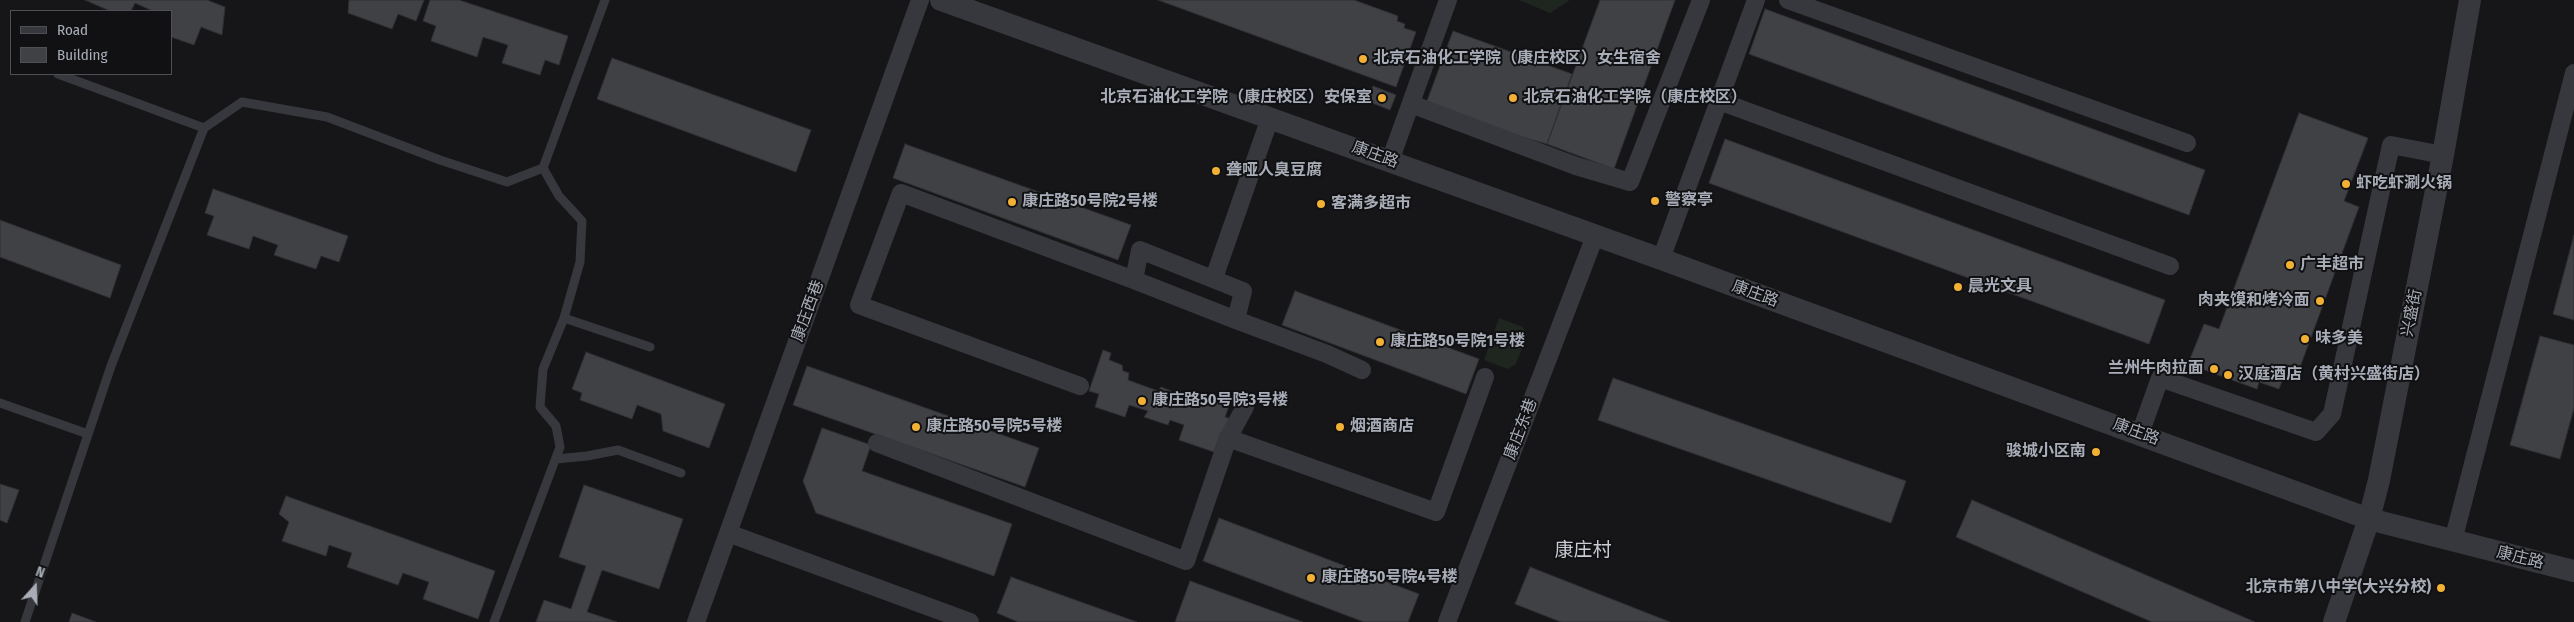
<!DOCTYPE html>
<meta charset="utf-8">
<style>
body{margin:0}
#map{position:relative;width:2574px;height:622px;overflow:hidden;background:#161618;font-family:"Fira Sans Condensed",sans-serif}
canvas{display:block}
.legend{position:absolute;left:10px;top:10px;width:162px;height:65px;box-sizing:border-box;background:#111113;border:1px solid #4d4f55;margin:0;padding:6px 9px;list-style:none;font-size:15px;color:#a8adb8}
.legend li{display:flex;align-items:center;gap:10px;height:25px}
.legend b{width:25px;border:1px solid #4d4f55}
.north{position:absolute;left:10px;top:562px;width:50px;height:50px;-webkit-text-stroke:4px #111113;paint-order:stroke;rotate:20deg;font-size:14px;font-weight:700;line-height:20px;text-align:center;color:#a8adb8}
.north::after{content:'';display:block;margin:auto;width:18px;height:22px;background:#a8adb8;clip-path:polygon(50% 0,100% 100%,50% 72%,0 100%)}
</style>
<div id="map">
<canvas width="2574" height="622"></canvas>
<ul class="legend">
<li><b style="height:6px;background:#37383d"></b>Road</li>
<li><b style="height:14px;background:#404145"></b>Building</li>
</ul>
<div class="north">N</div>
</div>
<script>
const context = document.querySelector('canvas').getContext('2d');
context.lineJoin = 'round';
function paint(path, color) { context.fillStyle = color; context.fill(path, 'evenodd'); }
const toPath = rows => new Path2D(rows.map(r => 'M' + r).join(''));
function trace(path, color, width, dash) { context.strokeStyle = color; context.lineWidth = width; context.lineCap = dash ? 'butt' : 'round'; context.setLineDash(dash || []); context.stroke(path); }
function label(font, color, halo, rows, align = 'center') {
  context.font = font + ' "Fira Sans Condensed","Noto Sans SC",sans-serif'; context.lineWidth = 4; context.setLineDash([]); context.textBaseline = 'middle'; context.strokeStyle = halo; context.fillStyle = color; for (const [text, x, y, turn = 0] of rows) {
    context.save(); context.translate(x, y); context.rotate((+turn || 0) * Math.PI / 180); context.textAlign = isNaN(turn) ? turn : align; if (halo) context.strokeText(text, 0, 0); context.fillText(text, 0, 0); context.restore();
  }
}
const green = toPath([
 [1519,0,1570,0,1550,13],
 [1499,318,1523,327,1527,335,1516,364,1508,369,1484,360]
]);
const building = toPath([
 [85,0,207,0,225,7,222,35,201,27,194,45,171,37,171,11,153,11,135,3,131,11,110,11,85,0],
 [349,0,424,0,416,21,398,14,392,29,348,13,349,0],
 [430,0,459,0,568,36,559,65,545,60,540,75,502,63,508,45,483,37,477,57,431,41,436,26,423,21,430,0],
 [1158,0,1354,0,1398,16,1397,21,1405,24,1404,28,1416,32,1396,87,1158,0],
 [1600,0,1675,0,1614,169,1547,144,1600,0],
 [1765,9,2205,170,2189,215,1749,54,1765,9],
 [1453,31,1572,74,1547,144,1424,109,1453,31],
 [612,58,811,130,796,172,597,99,612,58],
 [1373,86,1396,95,1390,110,1367,101,1373,86],
 [2299,113,2368,138,2344,201,2359,207,2299,370,2288,365,2279,389,2259,382,2257,389,2188,364,2204,324,2219,329,2299,113],
 [1725,139,2165,300,2149,344,1709,183,1725,139],
 [905,144,1131,225,1118,260,893,178,905,144],
 [213,189,348,236,339,262,321,256,316,269,274,255,278,245,253,236,249,249,207,235,214,216,205,213,213,189],
 [0,220,121,265,110,298,0,257,0,220],
 [2574,235,2574,320,2553,314,2574,235],
 [1295,291,1479,359,1466,394,1282,325,1295,291],
 [2540,336,2574,345,2574,408,2560,459,2510,445,2540,336],
 [1103,350,1111,353,1109,360,1122,365,1123,371,1129,373,1128,380,1158,391,1161,387,1171,391,1171,395,1203,407,1206,404,1214,406,1217,399,1230,403,1225,417,1231,419,1226,434,1221,432,1214,452,1179,440,1184,425,1170,420,1168,425,1144,417,1148,411,1129,405,1125,417,1095,407,1099,394,1089,391,1103,350],
 [586,352,725,404,709,448,663,431,661,414,637,405,632,419,580,400,582,393,572,389,586,352],
 [807,366,1039,448,1025,487,793,405,807,366],
 [1613,378,1906,481,1891,523,1598,420,1613,378],
 [822,428,871,445,862,471,1012,524,994,576,816,513,803,481,822,428],
 [0,484,19,490,7,523,0,520,0,484],
 [584,485,683,519,659,589,602,570,587,612,617,622,536,622,544,600,571,609,586,566,559,557,584,485],
 [286,496,495,571,478,619,423,599,429,582,403,573,398,585,347,567,352,553,329,545,326,556,282,541,289,522,279,514,286,496],
 [1972,500,2255,622,2152,622,1956,537,1972,500],
 [1219,518,1419,594,1408,622,1364,622,1203,561,1219,518],
 [1530,567,1670,622,1561,622,1515,604,1530,567],
 [1011,577,1137,622,1018,622,997,613,1011,577],
 [1190,581,1303,622,1175,622,1190,581],
 [72,613,96,622,69,622,72,613]
]);
const service = toPath([
 [58,74,204,128],
 [564,318,650,347],
 [0,403,88,434],
 [556,459,587,456,618,450,681,473],
 [25,622,111,366,204,128,242,102,327,117,440,160,507,182,543,168,605,0],
 [494,622,560,447,556,426,540,407,543,369,564,318,580,262,582,221,559,196,543,168]
]);
const minor = toPath([
 [1788,0,2187,143],
 [1719,101,2170,266],
 [1411,104,1576,166,1630,182,1701,0],
 [1390,161,1448,0],
 [1661,259,1756,0],
 [1214,278,1270,118],
 [1236,320,1327,354,1362,370],
 [1080,386,859,305,901,193,1134,280,1140,250,1243,291,1236,320,1134,280],
 [2140,434,2160,378,2316,432,2332,414,2391,145,2443,155],
 [1228,438,1436,512,1485,377],
 [877,443,1186,561,1228,438,1245,407],
 [728,533,970,622],
 [2453,541,2574,73],
 [696,622,920,0],
 [1447,622,1595,236]
]);
const tertiary = toPath([
 [941,0,1661,259,2369,519,2574,571],
 [2334,622,2369,519,2379,480,2443,155,2470,0]
]);
const markers = [
 [1363,59,5,"#f2b134"],
 [1382,98,5,"#f2b134"],
 [1513,98,5,"#f2b134"],
 [1216,171,5,"#f2b134"],
 [2346,184,5,"#f2b134"],
 [1655,201,5,"#f2b134"],
 [1012,202,5,"#f2b134"],
 [1321,204,5,"#f2b134"],
 [2290,265,5,"#f2b134"],
 [1958,287,5,"#f2b134"],
 [2320,301,5,"#f2b134"],
 [2305,339,5,"#f2b134"],
 [1380,342,5,"#f2b134"],
 [2214,369,5,"#f2b134"],
 [2228,375,5,"#f2b134"],
 [1142,401,5,"#f2b134"],
 [916,427,5,"#f2b134"],
 [1340,427,5,"#f2b134"],
 [2096,452,5,"#f2b134"],
 [1311,578,5,"#f2b134"],
 [2441,588,5,"#f2b134"]
];
const poiNames = [
 ["北京石油化工学院（康庄校区）女生宿舍",1373,59],
 ["北京石油化工学院（康庄校区）安保室",1372,98,"right"],
 ["北京石油化工学院（康庄校区）",1523,98],
 ["聋哑人臭豆腐",1226,171],
 ["虾吃虾涮火锅",2356,184],
 ["警察亭",1665,201],
 ["康庄路50号院2号楼",1022,202],
 ["客满多超市",1331,204],
 ["广丰超市",2300,265],
 ["晨光文具",1968,287],
 ["肉夹馍和烤冷面",2310,301,"right"],
 ["味多美",2315,339],
 ["康庄路50号院1号楼",1390,342],
 ["兰州牛肉拉面",2204,369,"right"],
 ["汉庭酒店（黄村兴盛街店）",2238,375],
 ["康庄路50号院3号楼",1152,401],
 ["康庄路50号院5号楼",926,427],
 ["烟酒商店",1350,427],
 ["骏城小区南",2086,452,"right"],
 ["康庄路50号院4号楼",1321,578],
 ["北京市第八中学(大兴分校)",2431,588,"right"]
];
const streetNames = [
 ["康庄路",1375,155,20],
 ["康庄路",1755,294,20],
 ["康庄西巷",808,311,-70],
 ["兴盛街",2412,313,-79],
 ["康庄东巷",1521,429,-69],
 ["康庄路",2136,432,20],
 ["康庄路",2520,558,14]
];
const quarterNames = [
 ["康庄村",1583,551]
];
paint(green, '#1e261f');
paint(building, '#404145');
trace(building, '#303034', 1);
trace(service, '#37383d', 9);
trace(minor, '#37383d', 18);
trace(tertiary, '#37383d', 22);
for (const [x, y, r, color] of markers) { const dot = new Path2D(); dot.arc(x, y, r, 0, 2 * Math.PI); context.fillStyle = color; context.fill(dot); trace(dot, '#111113', 2); }
label('bold 16px', '#a8adb8', '#111113', poiNames, 'left');
label('16px', '#a8adb8', '#111113', streetNames);
label('19px', '#c9ccd4', '#111113', quarterNames);
</script>
